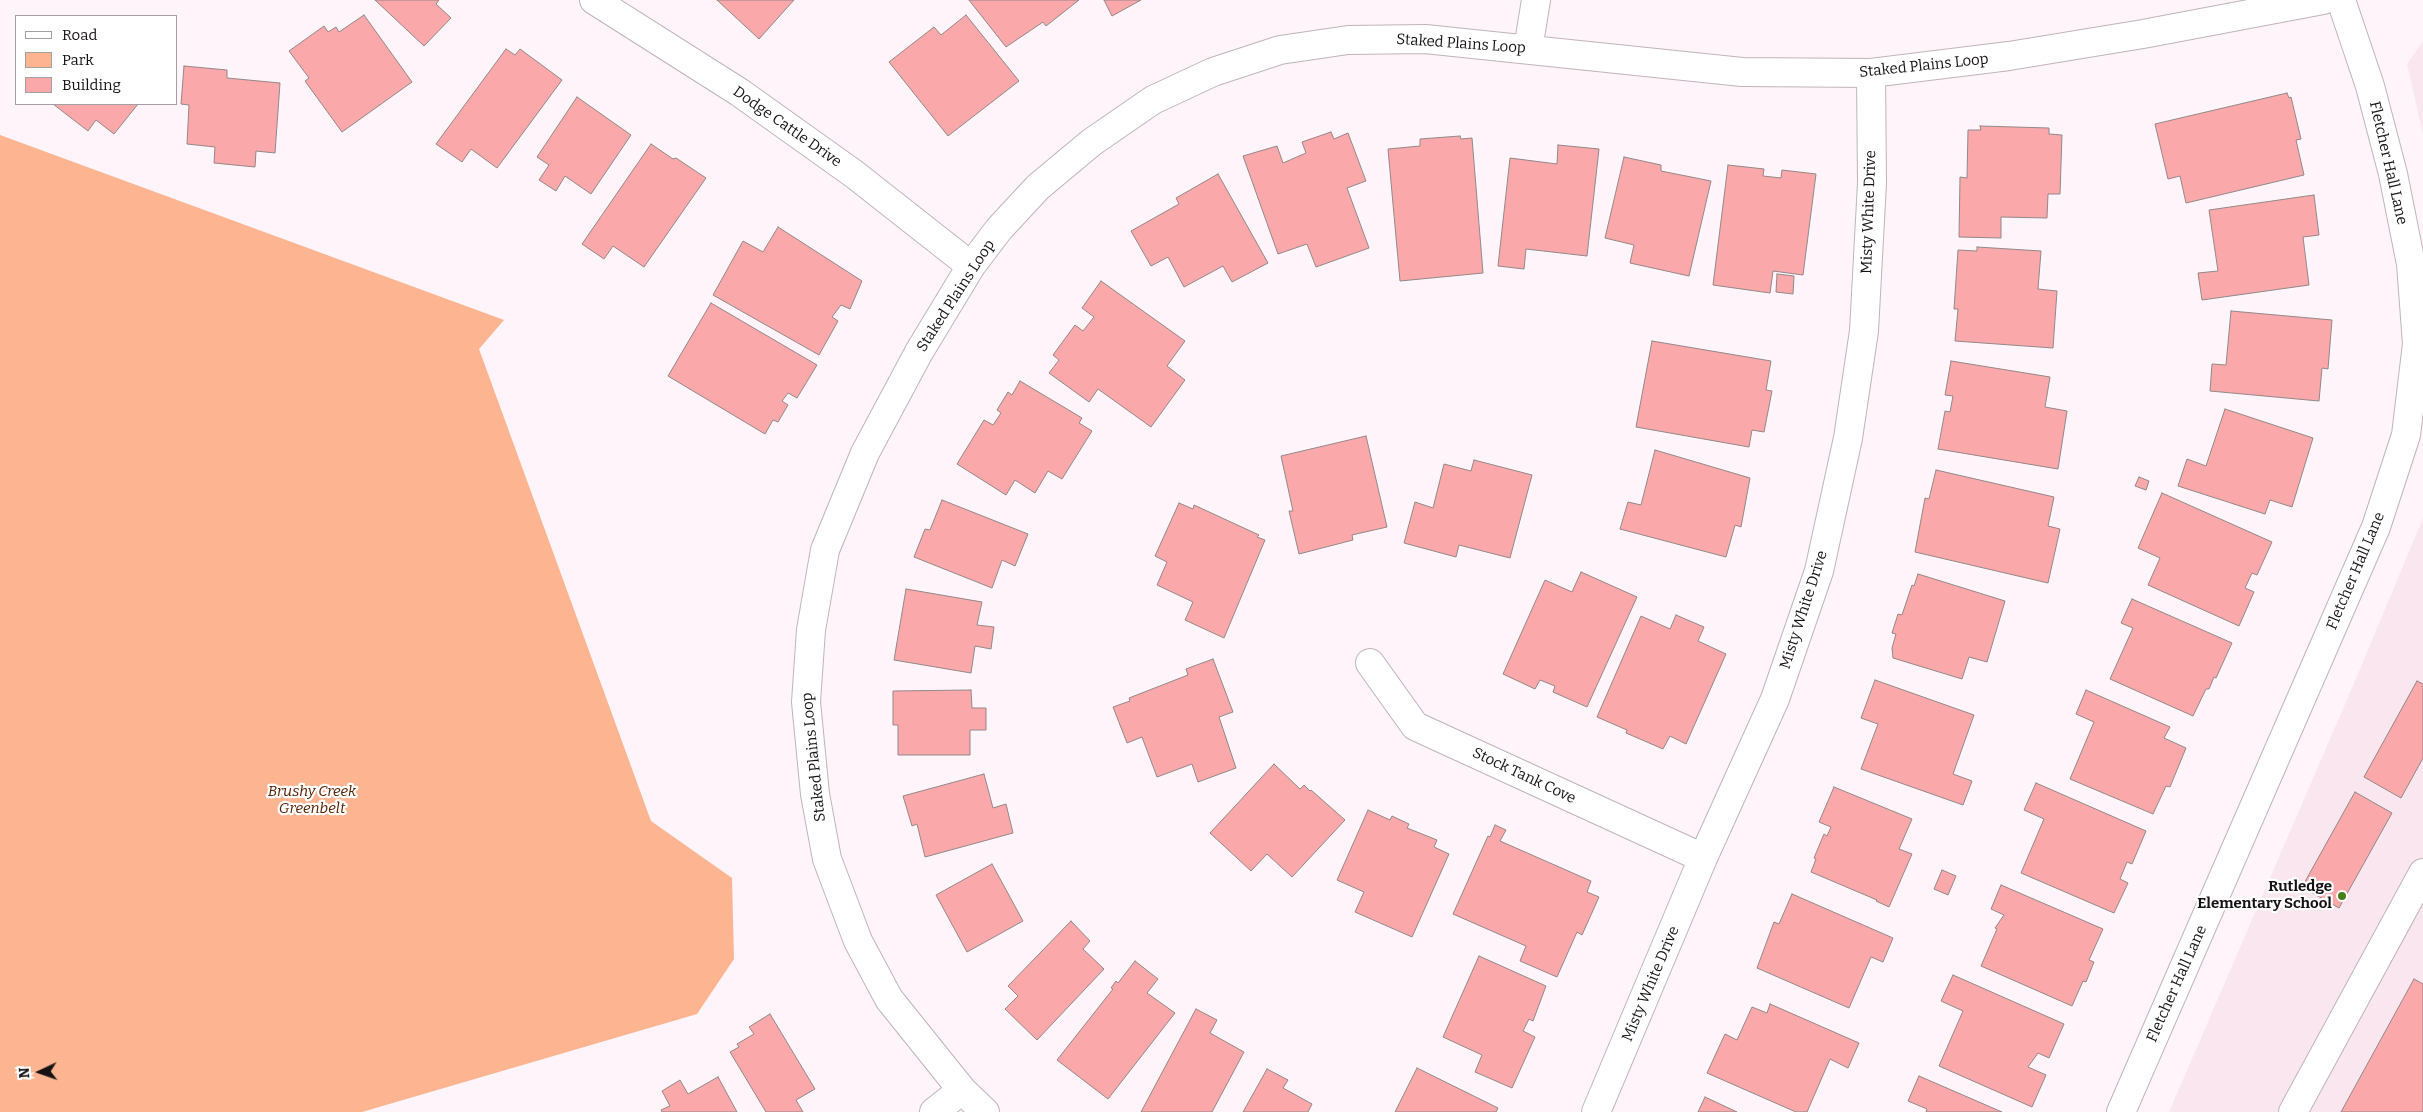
<!DOCTYPE html>
<style>
body{margin:0}
#map{position:relative;width:2423px;height:1112px;overflow:hidden;background:#fef4f9;font-family:Bitter,serif}
canvas{display:block}
.legend{position:absolute;left:15px;top:15px;width:162px;height:90px;box-sizing:border-box;background:#fff;border:1px solid #a2a0a1;margin:0;padding:6px 9px;list-style:none;font-size:15px;color:#161214}
.legend li{display:flex;align-items:center;gap:10px;height:25px}
.legend b{width:25px;border:1px solid #a2a0a1}
.north{position:absolute;left:15px;top:1047px;width:50px;height:50px;-webkit-text-stroke:4px #fff;paint-order:stroke;rotate:267deg;font-size:14px;font-weight:700;line-height:20px;text-align:center;color:#161214}
.north::after{content:'';display:block;margin:auto;width:18px;height:22px;background:#161214;clip-path:polygon(50% 0,100% 100%,50% 72%,0 100%)}
</style>
<div id="map">
<canvas width="2423" height="1112"></canvas>
<ul class="legend">
<li><b style="height:6px;background:#fff"></b>Road</li>
<li><b style="height:14px;background:#fdb490"></b>Park</li>
<li><b style="height:14px;background:#faa8aa"></b>Building</li>
</ul>
<div class="north">N</div>
</div>
<script>
const context = document.querySelector('canvas').getContext('2d');
context.lineJoin = 'round';
function paint(path, color) { context.fillStyle = color; context.fill(path, 'evenodd'); }
const toPath = rows => new Path2D(rows.map(r => 'M' + r).join(''));
function trace(path, color, width, dash) { context.strokeStyle = color; context.lineWidth = width; context.lineCap = dash ? 'butt' : 'round'; context.setLineDash(dash || []); context.stroke(path); }
function label(font, color, halo, rows, align = 'center') {
  context.font = font + ' Bitter,serif'; context.lineWidth = 4.5; context.setLineDash([]); context.textBaseline = 'middle'; context.strokeStyle = halo; context.fillStyle = color; for (const [text, x, y, turn = 0] of rows) {
    context.save(); context.translate(x, y); context.rotate((+turn || 0) * Math.PI / 180); context.textAlign = isNaN(turn) ? turn : align; if (halo) context.strokeText(text, 0, 0); context.fillText(text, 0, 0); context.restore();
  }
}
const built = toPath([
 [2423,41,2423,134,2407,64],
 [2423,518,2423,1112,2169,1112,2355,681]
]);
const green = toPath([
 [0,135,504,320,479,349,651,821,732,878,734,959,697,1014,362,1112,0,1112]
]);
const building = toPath([
 [375,0,439,0,436,4,451,18,424,46,375,0],
 [717,0,794,0,759,39,717,0],
 [969,0,1079,0,1046,26,1043,22,1006,47,969,0],
 [1104,0,1141,0,1112,16,1104,0],
 [364,15,412,82,342,132,305,81,309,78,289,51,324,26,328,32,336,27,339,32,364,15],
 [966,15,1019,81,948,136,889,62,934,27,941,35,966,15],
 [506,49,515,55,520,49,562,80,497,168,471,149,462,162,436,144,506,49],
 [184,66,227,70,227,78,280,83,275,153,256,151,255,167,214,163,215,147,187,144,189,105,181,104,184,66],
 [2287,93,2289,98,2291,97,2301,139,2296,140,2304,175,2186,203,2180,176,2168,179,2155,124,2287,93],
 [577,97,631,135,591,194,565,176,556,191,539,180,549,165,537,157,577,97],
 [53,104,138,104,114,134,96,120,88,131,53,104],
 [1980,126,2049,128,2049,134,2062,135,2060,194,2048,194,2047,218,2001,217,2001,238,1959,237,1960,177,1967,178,1968,130,1981,130,1980,126],
 [1331,132,1334,139,1348,133,1366,181,1347,188,1369,248,1316,267,1307,244,1278,254,1243,156,1277,146,1283,163,1306,153,1302,142,1331,132],
 [1460,136,1461,139,1472,138,1483,273,1400,281,1388,149,1420,146,1420,139,1460,136],
 [651,144,673,159,676,158,706,178,644,267,613,246,604,259,582,244,651,144],
 [1558,145,1599,149,1587,256,1526,249,1524,269,1498,266,1510,158,1557,164,1558,145],
 [1624,157,1661,165,1661,171,1711,181,1689,276,1630,263,1634,245,1605,238,1624,157],
 [1728,165,1764,169,1763,176,1781,178,1782,170,1816,174,1803,275,1773,271,1770,293,1713,285,1728,165],
 [1218,174,1268,263,1232,282,1223,266,1184,287,1168,257,1151,266,1131,231,1179,204,1176,198,1218,174],
 [2314,195,2319,235,2303,237,2309,285,2202,300,2198,273,2218,271,2209,210,2314,195],
 [778,227,862,281,850,309,841,305,832,317,838,321,819,355,713,295,743,241,763,252,778,227],
 [1977,247,2041,251,2038,289,2057,291,2053,348,1955,341,1958,309,1954,309,1958,250,1977,251,1977,247],
 [1777,274,1794,276,1793,294,1776,292,1777,274],
 [1101,281,1185,341,1167,366,1185,380,1151,427,1098,389,1089,402,1049,373,1059,360,1053,355,1075,325,1083,331,1094,317,1082,308,1101,281],
 [711,303,817,365,797,398,788,393,782,401,788,405,778,422,773,420,765,434,668,376,711,303],
 [2231,311,2332,320,2328,369,2322,368,2319,401,2210,391,2212,364,2226,365,2231,311],
 [1652,341,1771,361,1766,390,1772,391,1764,432,1752,430,1749,447,1636,427,1652,341],
 [1951,361,2050,377,2045,407,2067,411,2058,469,1938,449,1945,411,1950,412,1953,396,1945,395,1951,361],
 [1020,381,1082,418,1079,423,1092,431,1062,479,1048,471,1035,493,1015,480,1006,495,957,464,984,420,993,425,1001,413,997,410,1008,392,1012,395,1020,381],
 [2225,409,2313,438,2292,507,2270,500,2265,514,2178,486,2187,459,2206,466,2225,409],
 [1366,436,1387,527,1352,535,1353,540,1299,554,1289,511,1293,511,1281,456,1366,436],
 [1655,450,1750,478,1741,527,1735,525,1726,557,1620,529,1628,502,1641,505,1655,450],
 [1474,460,1532,475,1510,558,1459,545,1456,557,1404,543,1415,502,1433,508,1444,464,1471,471,1474,460],
 [1936,470,2054,497,2048,526,2060,529,2048,583,1915,552,1925,498,1929,499,1936,470],
 [2139,477,2149,481,2146,490,2135,486,2139,477],
 [2162,493,2272,542,2257,575,2252,573,2245,588,2254,592,2239,626,2148,585,2160,558,2138,548,2162,493],
 [942,500,1028,534,1015,566,1002,560,992,588,914,557,925,529,930,530,942,500],
 [1179,503,1193,509,1194,505,1259,535,1257,537,1265,540,1224,638,1185,620,1193,602,1157,585,1167,562,1155,556,1179,503],
 [1581,572,1637,597,1587,707,1553,692,1555,686,1540,680,1535,689,1503,674,1545,580,1572,592,1581,572],
 [1918,574,2005,601,1987,662,1969,657,1962,679,1893,658,1892,648,1896,634,1892,633,1898,614,1902,615,1912,585,1914,586,1918,574],
 [906,589,982,602,977,625,994,627,991,649,975,646,971,673,894,660,906,589],
 [2132,599,2232,643,2216,678,2214,677,2209,689,2206,689,2193,716,2110,679,2133,628,2121,623,2132,599],
 [1676,615,1704,627,1698,641,1726,654,1686,744,1670,736,1663,749,1626,733,1627,730,1597,717,1641,616,1670,629,1676,615],
 [1213,659,1233,712,1219,717,1236,768,1198,782,1192,764,1157,777,1142,737,1127,743,1113,707,1130,701,1129,698,1188,675,1186,669,1213,659],
 [1875,680,1974,715,1953,774,1972,781,1963,805,1861,769,1878,724,1861,718,1875,680],
 [2417,681,2423,684,2423,758,2401,798,2364,777,2417,681],
 [971,690,972,708,986,708,986,730,970,730,970,755,898,755,898,725,893,725,893,691,971,690],
 [2086,690,2170,727,2164,738,2186,748,2170,787,2166,786,2153,814,2070,779,2094,722,2076,714,2086,690],
 [1274,764,1300,789,1304,785,1310,791,1311,790,1345,820,1292,877,1267,854,1251,871,1210,833,1274,764],
 [984,774,993,808,1006,804,1013,833,925,857,917,824,912,826,903,796,984,774],
 [2036,783,2146,831,2132,864,2127,862,2120,879,2128,883,2114,913,2021,873,2044,819,2024,810,2036,783],
 [1834,787,1912,819,1899,849,1912,854,1889,907,1876,901,1877,900,1811,872,1816,859,1814,858,1824,834,1827,836,1831,827,1819,822,1834,787],
 [2355,792,2392,813,2339,908,2302,887,2355,792],
 [1368,810,1390,820,1392,816,1409,824,1407,828,1437,840,1434,847,1449,854,1412,937,1355,912,1364,892,1337,880,1368,810],
 [1495,825,1506,830,1500,841,1591,881,1587,892,1599,897,1582,935,1577,932,1557,977,1520,961,1526,946,1453,914,1488,836,1490,837,1495,825],
 [992,864,1023,921,967,952,936,895,992,864],
 [1942,870,1956,876,1948,895,1934,889,1942,870],
 [2001,885,2103,929,2089,960,2094,962,2086,982,2083,981,2072,1006,1981,966,1997,929,1995,928,2004,915,1991,909,2001,885],
 [1792,894,1893,938,1883,962,1871,957,1849,1008,1757,968,1774,922,1779,924,1792,894],
 [1071,921,1090,941,1083,949,1104,969,1037,1040,1005,1009,1018,996,1008,986,1071,921],
 [1479,956,1546,986,1533,1021,1529,1019,1523,1031,1535,1037,1512,1088,1475,1072,1482,1055,1443,1037,1479,956],
 [1135,961,1158,979,1147,993,1175,1013,1108,1099,1057,1060,1113,989,1111,988,1116,981,1118,983,1135,961],
 [1953,975,2064,1024,2049,1058,2038,1053,2028,1067,2046,1075,2032,1107,1939,1066,1963,1011,1941,1001,1953,975],
 [2414,979,2423,984,2423,1112,2341,1112,2414,979],
 [1770,1004,1859,1043,1848,1068,1830,1059,1807,1112,1796,1112,1707,1073,1725,1034,1737,1040,1752,1007,1767,1013,1770,1004],
 [1196,1009,1217,1020,1210,1033,1244,1052,1212,1112,1141,1112,1196,1009],
 [770,1014,815,1089,796,1100,803,1112,766,1112,730,1052,739,1047,737,1044,754,1034,749,1027,770,1014],
 [1417,1068,1498,1108,1496,1112,1395,1112,1417,1068],
 [1267,1069,1288,1080,1283,1088,1312,1104,1308,1112,1243,1112,1267,1069],
 [1919,1076,2002,1112,1926,1112,1927,1109,1908,1101,1919,1076],
 [718,1077,737,1112,662,1112,661,1110,670,1106,662,1091,680,1080,688,1094,718,1077],
 [1705,1097,1737,1112,1698,1112,1705,1097]
]);
const minor = toPath([
 [594,0,739,92,854,174,971,266],
 [1528,49,1536,0],
 [1370,663,1415,726,1703,858],
 [934,1112,962,1090],
 [985,1112,962,1090,889,999,858,941,827,859,815,794,806,702,811,630,825,550,865,453,919,352,971,266,999,229,1038,187,1092,142,1153,100,1213,72,1280,50,1348,40,1425,39,1742,72,1871,73,2009,56,2143,34,2323,0],
 [1596,1112,1703,858,1775,699,1819,571,1848,438,1864,331,1872,183,1871,73],
 [2121,1112,2376,527,2406,435,2417,344,2411,264,2393,174,2370,86,2341,0],
 [2293,1112,2423,873]
]);
const markers = [
 [2342,896,5,"#477f18"]
];
const streetNames = [
 ["Staked Plains Loop",1461,44,4],
 ["Staked Plains Loop",1924,66,-6],
 ["Dodge Cattle Drive",787,127,35],
 ["Fletcher Hall Lane",2388,163,77],
 ["Misty White Drive",1869,212,-88],
 ["Staked Plains Loop",956,296,-57],
 ["Fletcher Hall Lane",2356,571,-67],
 ["Misty White Drive",1804,610,-72],
 ["Staked Plains Loop",814,757,-96],
 ["Stock Tank Cove",1524,776,25],
 ["Misty White Drive",1651,984,-67],
 ["Fletcher Hall Lane",2177,984,-66]
];
const parkNames = [
 ["Brushy Creek",312,792],
 ["Greenbelt",312,809]
];
const poiNames = [
 ["Rutledge",2332,887],
 ["Elementary School",2332,904]
];
paint(built, '#fae6ef');
paint(green, '#fdb490');
paint(building, '#faa8aa');
trace(building, '#938787', 1);
trace(minor, '#c0b4b9', 30);
trace(minor, '#fff', 28);
for (const [x, y, r, color] of markers) { const dot = new Path2D(); dot.arc(x, y, r, 0, 2 * Math.PI); context.fillStyle = color; context.fill(dot); trace(dot, '#fff', 2); }
label('15px', '#161214', '#fff', streetNames);
label('italic 15px', '#572100', '#fff', parkNames);
label('bold 15px', '#161214', '#fff', poiNames, 'right');
</script>
